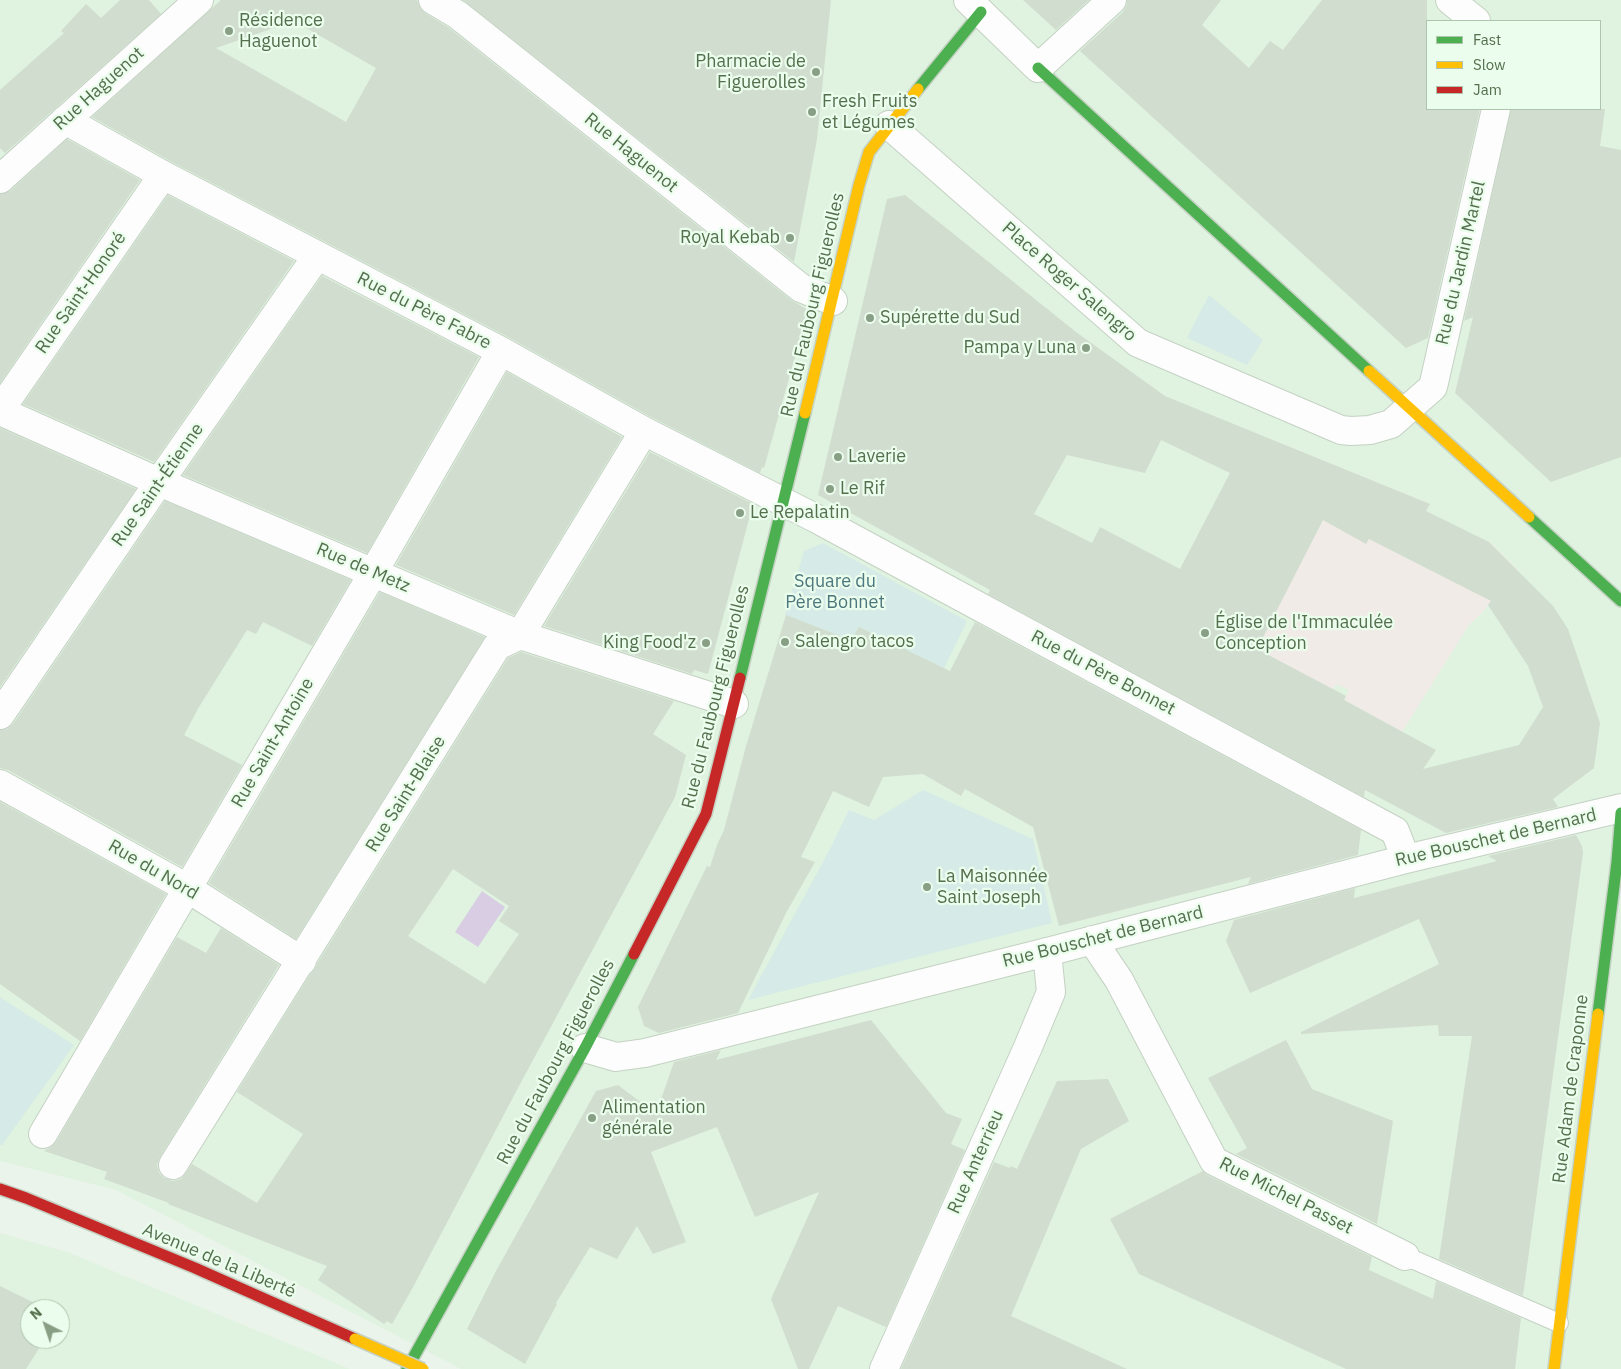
<!DOCTYPE html>
<meta charset="utf-8">
<style>
body{margin:0}
#map{position:relative;width:1621px;height:1369px;overflow:hidden;background:#eaf4ea;font-family:"IBM Plex Sans",sans-serif}
canvas{display:block}
.legend{position:absolute;left:1426px;top:20px;width:175px;height:90px;box-sizing:border-box;background:#ebfdec;border:1px solid #afc4ad;margin:0;padding:6px 9px;list-style:none;font-size:15px;color:#546f4e}
.legend li{display:flex;align-items:center;gap:10px;height:25px}
.legend b{width:25px;border:1px solid #afc4ad}
.north{position:absolute;left:20px;top:1299px;width:50px;height:50px;box-sizing:border-box;background:#ebfdec;border:1px solid #afc4ad;border-radius:50%;rotate:319deg;font-size:14px;font-weight:700;line-height:20px;text-align:center;color:#546f4e}
.north::after{content:'';display:block;margin:auto;width:18px;height:22px;background:#889e85;clip-path:polygon(50% 0,100% 100%,50% 72%,0 100%)}
</style>
<div id="map">
<canvas width="1621" height="1369"></canvas>
<ul class="legend">
<li><b style="height:6px;background:#4caf50"></b>Fast</li>
<li><b style="height:6px;background:#ffc107"></b>Slow</li>
<li><b style="height:6px;background:#c62828"></b>Jam</li>
</ul>
<div class="north">N</div>
</div>
<script>
const context = document.querySelector('canvas').getContext('2d');
context.lineJoin = 'round';
function paint(path, color) { context.fillStyle = color; context.fill(path, 'evenodd'); }
const toPath = rows => new Path2D(rows.map(r => 'M' + r).join(''));
function trace(path, color, width, dash) { context.strokeStyle = color; context.lineWidth = width; context.lineCap = dash ? 'butt' : 'round'; context.setLineDash(dash || []); context.stroke(path); }
function label(font, color, halo, rows, align = 'center') {
  context.font = font + ' "IBM Plex Sans",sans-serif'; context.lineWidth = 4.5; context.setLineDash([]); context.textBaseline = 'middle'; context.strokeStyle = halo; context.fillStyle = color; for (const [text, x, y, turn = 0] of rows) {
    context.save(); context.translate(x, y); context.rotate((+turn || 0) * Math.PI / 180); context.textAlign = isNaN(turn) ? turn : align; if (halo) context.strokeText(text, 0, 0); context.fillText(text, 0, 0); context.restore();
  }
}
const residential = toPath([
 [0,0,1621,0,1621,1369,461,1369,116,1190,0,1161],
 [1427,21,1600,21,1600,109,1427,109],
 [0,1233,67,1252,350,1369,0,1369],
 [30,1309,60,1309,60,1339,30,1339]
]);
const education = toPath([
 [1253,432,1430,504,1403,556,1466,588,1490,542,1518,570,1481,614,1469,625,1402,732,1344,700,1349,690,1336,684,1333,690,1257,649]
]);
const green = toPath([
 [1209,295,1263,340,1247,365,1187,338],
 [823,543,967,621,944,668,859,627,851,640,785,615,804,551],
 [923,790,1033,839,1052,923,748,1000,829,851,849,810,874,820],
 [0,997,74,1045,2,1145,0,1145]
]);
const water = toPath([
 [482,891,505,907,478,947,455,932]
]);
const building = toPath([
 [120,0,149,0,161,14,5,153,0,148,0,90,64,33,61,31,86,4,101,18],
 [221,0,417,0,420,8,425,13,449,28,791,300,808,310,764,468,762,467,760,473,651,417,508,337,170,161,92,117],
 [294,21,376,68,346,122,216,48],
 [463,0,831,0,817,139,794,262],
 [1023,0,1089,0,1056,30],
 [1127,0,1221,0,1202,25,1249,68,1270,41,1283,50,1322,0,1427,0,1427,109,1480,109,1428,338,1406,348,1080,51,1123,12,1127,5],
 [1511,109,1605,109,1600,146,1621,150,1621,457,1551,482,1455,393,1473,317,1464,321],
 [67,139,140,180,0,383,0,194,10,191],
 [168,195,294,261,154,462,23,404],
 [905,195,1076,332,1165,396,1430,504,1426,511,1489,542,1553,606,1568,629,1600,723,1594,768,1553,799,1558,807,1446,833,1365,790,1364,797,988,594,990,590,818,495,887,199],
 [1161,440,1230,473,1180,569,1100,527,1092,543,1034,514,1067,455,1145,473],
 [1323,520,1366,544,1369,539,1491,601,1488,605,1528,666,1543,707,1519,745,1423,769,1436,750,1344,700,1346,696,1257,649],
 [322,276,479,357,367,553,183,475],
 [507,372,622,437,514,615,396,565],
 [0,428,136,489,0,687],
 [650,452,753,504,708,674,694,670,692,674,544,626],
 [165,501,351,580,312,646,263,622,256,634,247,630,199,707,184,735,242,765,182,867,8,770,0,768,0,730,7,729,13,724],
 [380,592,485,637,296,939,209,883],
 [786,615,851,640,859,627,950,671,975,622,1361,830,1358,855,1248,884,1251,877,1059,926,1033,827,965,789,961,796,923,774,883,777,869,807,833,791,801,857,815,862,786,913,738,1013,659,1033,644,1026,638,1007,707,866,710,867,717,845,724,830,746,746],
 [521,652,674,701,653,734,686,755,675,797,519,1086,412,1289,392,1324,387,1321,384,1324,318,1280,327,1266,168,1204,169,1203,104,1179,107,1172,44,1151,51,1147,56,1142,177,937,206,953,221,928,279,965,160,1157,157,1165,159,1173,164,1178,173,1181,181,1179,186,1173,192,1164,257,1203,303,1134,237,1092,311,973,315,969,317,964,508,658],
 [453,869,509,906,499,921,519,934,485,984,408,936],
 [0,802,166,894,80,1041,0,984],
 [1576,835,1582,846,1583,853,1523,1296,1439,1259,1472,1036,1439,1036,1438,1025,1301,1034,1301,1032,1439,964,1419,919,1250,993,1226,941,1234,920,1355,888,1354,898,1497,861,1488,856],
 [871,1020,946,1113,962,1119,951,1144,965,1150,886,1327,838,1306,809,1369,798,1369,771,1299,819,1192,755,1217,717,1127,651,1152,686,1242,653,1254,637,1226,617,1259,590,1247,556,1303,557,1304,525,1364,467,1329,496,1271,596,1091,618,1085,656,1114,674,1062,721,1050,716,1060],
 [1286,1040,1312,1089,1393,1121,1377,1224,1236,1154,1247,1148,1208,1078],
 [1108,1079,1129,1121,1081,1149,1011,1316,1127,1369,901,1369,994,1162,1010,1168,1011,1166,1017,1169,1057,1081],
 [1203,1171,1207,1175,1372,1257,1369,1270,1433,1299,1436,1281,1521,1318,1515,1369,1346,1369,1139,1274,1110,1219],
 [0,1286,47,1309,30,1309,30,1339,45,1339,26,1369,0,1369]
]);
const lane = toPath([
 [1405,1256,1559,1323]
]);
const street = toPath([
 [433,0,458,15,801,288,833,301],
 [968,0,1038,68,1112,0],
 [1450,0,1476,21],
 [65,120,163,175,501,351,644,431,817,519,1395,831,1406,859],
 [889,125,1138,343,1341,430,1351,431,1370,430,1391,424,1433,387,1496,109],
 [0,179,199,0],
 [0,410,163,175],
 [0,411,159,482,520,635,734,704],
 [0,715,159,482,317,256],
 [0,784,187,888,302,961],
 [1092,940,1119,980,1214,1161,1405,1256],
 [585,1048,616,1057,645,1053,1047,952,1406,859,1621,808],
 [43,1134,373,573,501,351],
 [173,1165,497,646,520,635,644,431],
 [884,1369,1028,1047,1051,992,1047,952]
]);
const fast = toPath([
 [1038,68,1369,371],
 [918,89,981,12],
 [1529,517,1621,601],
 [740,678,805,413],
 [1598,1014,1617,862,1621,813],
 [407,1369,585,1048,634,954]
]);
const slow = toPath([
 [1369,371,1529,517],
 [805,413,859,185,869,152,918,89],
 [1554,1369,1598,1014]
]);
const jam = toPath([
 [634,954,706,814,740,678],
 [0,1189,26,1198,195,1268,355,1339]
]);
const slowBridge = toPath([
 [355,1339,423,1369]
]);
const markers = [
 [229,31,5,"#889e85"],
 [816,72,5,"#889e85"],
 [812,112,5,"#889e85"],
 [790,238,5,"#889e85"],
 [870,318,5,"#889e85"],
 [1086,348,5,"#889e85"],
 [838,457,5,"#889e85"],
 [830,489,5,"#889e85"],
 [740,513,5,"#889e85"],
 [1205,633,5,"#889e85"],
 [785,642,5,"#889e85"],
 [706,643,5,"#889e85"],
 [927,887,5,"#889e85"],
 [592,1118,5,"#889e85"]
];
const poiNames = [
 ["Résidence",239,21],
 ["Haguenot",239,42],
 ["Pharmacie de",806,62,"right"],
 ["Figuerolles",806,83,"right"],
 ["Fresh Fruits",822,102],
 ["et Légumes",822,123],
 ["Royal Kebab",780,238,"right"],
 ["Supérette du Sud",880,318],
 ["Pampa y Luna",1076,348,"right"],
 ["Laverie",848,457],
 ["Le Rif",840,489],
 ["Le Repalatin",750,513],
 ["Église de l'Immaculée",1215,623],
 ["Conception",1215,644],
 ["Salengro tacos",795,642],
 ["King Food'z",696,643,"right"],
 ["La Maisonnée",937,877],
 ["Saint Joseph",937,898],
 ["Alimentation",602,1108],
 ["générale",602,1129]
];
const streetNames = [
 ["Rue Haguenot",99,89,-42],
 ["Rue Haguenot",631,153,39],
 ["Rue du Jardin Martel",1461,263,-77],
 ["Place Roger Salengro",1069,282,41],
 ["Rue Saint-Honoré",81,293,-55],
 ["Rue du Faubourg Figuerolles",813,305,-77],
 ["Rue du Père Fabre",424,311,27],
 ["Rue Saint-Étienne",158,485,-55],
 ["Rue de Metz",363,568,23],
 ["Rue du Père Bonnet",1103,673,28],
 ["Rue du Faubourg Figuerolles",716,697,-76],
 ["Rue Saint-Antoine",273,743,-60],
 ["Rue Saint-Blaise",406,794,-58],
 ["Rue Bouschet de Bernard",1496,838,-13],
 ["Rue du Nord",153,870,30],
 ["Rue Bouschet de Bernard",1103,937,-14],
 ["Rue du Faubourg Figuerolles",556,1062,-62],
 ["Rue Adam de Craponne",1571,1089,-83],
 ["Rue Anterrieu",976,1162,-66],
 ["Rue Michel Passet",1286,1196,27],
 ["Avenue de la Liberté",219,1261,23]
];
const parkNames = [
 ["Square du",835,582],
 ["Père Bonnet",835,603]
];
paint(residential, '#e0f3e0');
paint(education, '#f0ebe6');
paint(green, '#d6ebe7');
paint(water, '#d8cde3');
paint(building, '#d0ddcf');
trace(lane, '#c4d1c3', 20);
trace(street, '#c4d1c3', 30);
trace(fast, '#c5d2c4', 14);
trace(slow, '#c5d2c4', 14);
trace(jam, '#c5d2c4', 14);
trace(lane, '#fcfdfc', 18);
trace(street, '#fcfdfc', 28);
trace(fast, '#4caf50', 11);
trace(slow, '#ffc107', 11);
trace(jam, '#c62828', 11);
trace(slowBridge, '#c5d0c4', 14, []);
trace(slowBridge, '#ffc107', 11);
for (const [x, y, r, color] of markers) { const dot = new Path2D(); dot.arc(x, y, r, 0, 2 * Math.PI); context.fillStyle = color; context.fill(dot); trace(dot, '#ebfdec', 2); }
label('18px', '#546f4e', '#ebfdec', poiNames, 'left');
label('18px', '#546f4e', '#ebfdec', streetNames);
label('18px', '#4d777e', '#ebfdec', parkNames);
</script>
